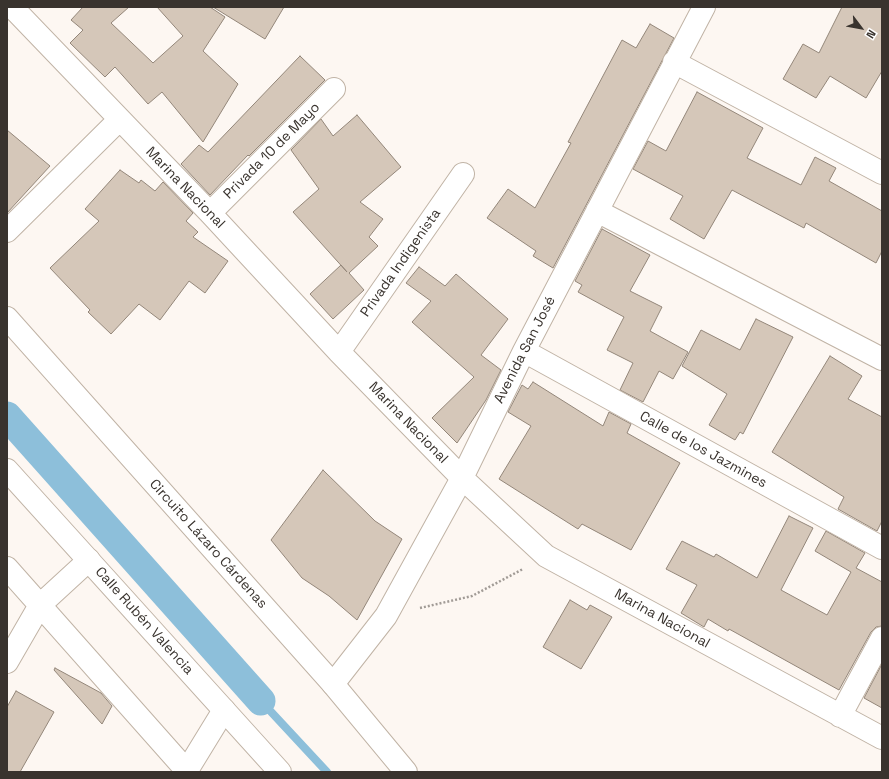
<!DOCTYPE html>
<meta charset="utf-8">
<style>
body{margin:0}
#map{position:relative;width:889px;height:779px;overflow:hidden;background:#fdf7f2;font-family:"Space Grotesk",sans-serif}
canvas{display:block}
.frame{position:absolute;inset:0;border:8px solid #39332e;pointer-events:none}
.north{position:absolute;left:841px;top:8px;width:40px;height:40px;-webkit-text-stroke:3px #fff;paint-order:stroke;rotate:122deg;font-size:11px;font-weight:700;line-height:16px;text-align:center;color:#39332e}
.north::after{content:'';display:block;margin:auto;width:14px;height:18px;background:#39332e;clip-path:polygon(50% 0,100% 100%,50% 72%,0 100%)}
</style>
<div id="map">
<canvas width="889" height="779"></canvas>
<div class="frame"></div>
<div class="north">N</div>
</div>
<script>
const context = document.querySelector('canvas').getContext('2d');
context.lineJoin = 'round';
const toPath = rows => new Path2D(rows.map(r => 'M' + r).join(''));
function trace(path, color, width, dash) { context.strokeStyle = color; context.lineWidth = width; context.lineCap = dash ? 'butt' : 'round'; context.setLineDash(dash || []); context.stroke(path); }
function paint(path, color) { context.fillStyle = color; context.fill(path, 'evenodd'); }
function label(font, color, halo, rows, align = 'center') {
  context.font = font + ' "Space Grotesk",sans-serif'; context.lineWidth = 3; context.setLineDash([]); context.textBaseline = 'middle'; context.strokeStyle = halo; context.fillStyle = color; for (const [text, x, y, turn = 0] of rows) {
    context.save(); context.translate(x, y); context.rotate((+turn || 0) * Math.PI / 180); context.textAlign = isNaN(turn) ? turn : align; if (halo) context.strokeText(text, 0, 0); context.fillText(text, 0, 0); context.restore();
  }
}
const stream = toPath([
 [261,701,327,772]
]);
const canal = toPath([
 [7,416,261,701]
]);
const building = toPath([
 [83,7,129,7,111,23,153,63,183,36,157,7,210,7,225,17,203,51,238,84,203,142,162,92,148,104,115,67,105,77,70,43,83,30,71,20,83,7],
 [213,7,284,7,265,39,213,7],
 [842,7,882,7,882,71,866,98,830,76,816,98,783,79,803,44,819,53,842,7],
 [650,24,674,38,553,268,533,256,536,251,487,218,508,189,535,208,571,143,568,142,622,40,636,48,650,24],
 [300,56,325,80,249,156,248,155,210,195,181,164,199,145,208,152,300,56],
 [697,92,763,128,747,158,801,185,815,157,836,168,829,181,882,211,882,251,876,263,806,223,804,228,732,190,704,239,670,219,683,196,633,169,648,141,666,151,697,92],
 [357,115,401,167,360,202,383,219,369,237,378,246,349,273,364,290,333,319,310,294,341,265,347,272,293,212,319,189,291,150,321,119,333,136,357,115],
 [7,130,50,166,7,213,7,130],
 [120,170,139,183,141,180,155,191,163,182,193,213,186,221,198,232,193,237,228,261,205,293,189,281,160,320,139,304,111,334,88,312,90,310,50,268,99,221,85,209,120,170],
 [602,229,650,255,630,291,662,307,650,331,688,352,673,379,659,371,643,402,620,390,633,363,607,350,624,317,578,292,582,285,575,281,602,229],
 [419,267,445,286,456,274,508,319,481,355,501,370,486,400,457,443,432,418,474,377,412,322,431,301,406,283,419,267],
 [756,319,793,337,743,434,740,432,735,440,709,425,727,394,682,366,701,330,740,350,756,319],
 [830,356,862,376,848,399,882,417,882,521,877,531,838,509,844,497,772,452,830,356],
 [533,382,603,426,609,412,631,424,627,433,680,463,631,550,582,524,578,529,499,479,531,426,508,412,522,385,528,389,533,382],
 [323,470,375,521,402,539,357,620,329,596,302,578,271,540,323,470],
 [789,516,813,528,781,590,827,615,851,572,815,551,826,531,865,553,856,568,882,582,882,626,876,627,871,632,839,690,729,629,728,631,708,619,704,627,681,613,697,585,666,569,682,541,714,557,716,554,757,578,789,516],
 [570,600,587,610,590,605,612,617,581,669,543,647,570,600],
 [882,664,882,708,864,698,882,664],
 [55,668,101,693,112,706,102,724,54,670,55,668],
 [16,691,54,712,20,772,7,772,7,707,16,691]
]);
const path = toPath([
 [420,608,472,596,523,569]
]);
const street = toPath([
 [12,7,210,213,339,352,462,478,546,556,882,738],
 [674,62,882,173],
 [597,211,882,359],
 [210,213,334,89],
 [7,231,119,120],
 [524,351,882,548],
 [339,352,463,174],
 [7,568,187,771],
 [7,662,40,605,89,560],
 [333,684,386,616,462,478,524,351,704,7],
 [840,716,882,638],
 [186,772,224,710]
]);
const secondary = toPath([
 [7,318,333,684,406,772],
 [7,470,280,772]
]);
const streetNames = [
 ["Privada 10 de Mayo",272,151,-45],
 ["Marina Nacional",185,188,46],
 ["Privada Indigenista",401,263,-55],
 ["Avenida San José",525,350,-63],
 ["Marina Nacional",408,423,46],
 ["Calle de los Jazmines",703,450,29],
 ["Circuito Lázaro Cárdenas",208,544,48],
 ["Marina Nacional",662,619,29],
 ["Calle Rubén Valencia",144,621,48]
];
trace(stream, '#8dbfda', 8);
trace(canal, '#8dbfda', 29);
paint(building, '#d5c7b9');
trace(building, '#938679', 1);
trace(street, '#c0b3a5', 24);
trace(secondary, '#c0b3a5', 24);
trace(path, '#a19b96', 2.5, [2, 2]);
trace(street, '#fff', 22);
trace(secondary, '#fff', 22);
label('14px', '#39332e', '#fff', streetNames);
</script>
